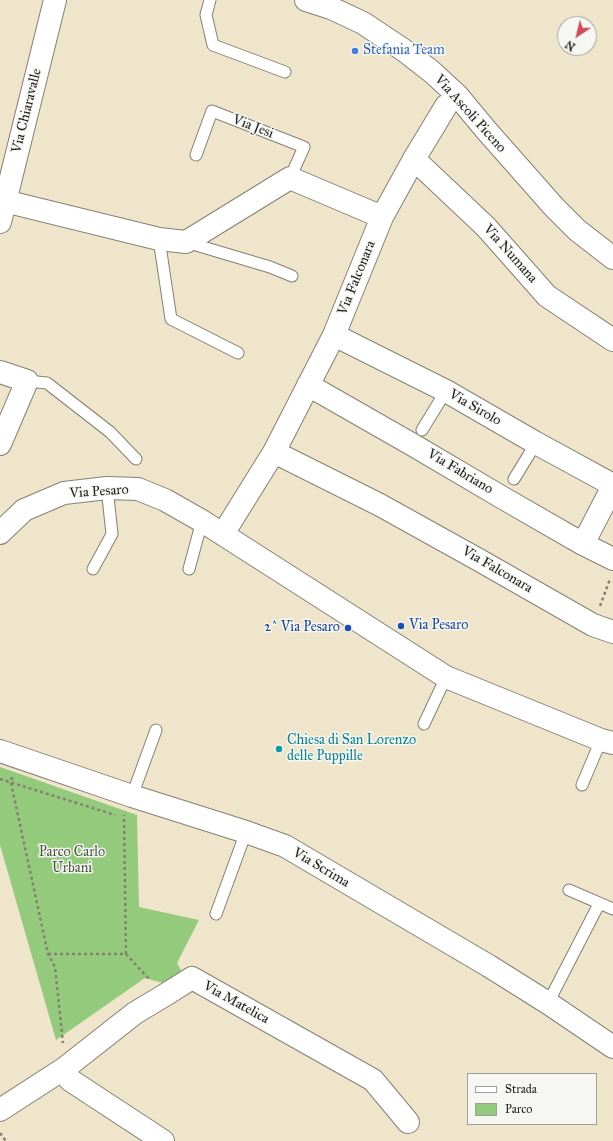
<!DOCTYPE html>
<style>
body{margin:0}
#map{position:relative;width:613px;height:1141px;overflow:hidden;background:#eee5cb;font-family:"IM FELL Great Primer",serif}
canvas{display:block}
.legend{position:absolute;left:467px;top:1073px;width:130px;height:52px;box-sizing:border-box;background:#f6f6f2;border:1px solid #9f9f9c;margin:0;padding:5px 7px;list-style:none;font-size:12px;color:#1c1c1c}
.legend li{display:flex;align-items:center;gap:8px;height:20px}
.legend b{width:20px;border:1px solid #9f9f9c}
.north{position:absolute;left:557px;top:16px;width:40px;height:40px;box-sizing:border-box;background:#f6f6f2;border:1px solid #9f9f9c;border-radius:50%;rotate:215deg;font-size:11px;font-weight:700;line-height:16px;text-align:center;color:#1c1c1c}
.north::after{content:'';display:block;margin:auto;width:14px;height:18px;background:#d1495b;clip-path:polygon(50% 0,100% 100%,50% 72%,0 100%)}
</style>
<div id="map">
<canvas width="613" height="1141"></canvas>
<ul class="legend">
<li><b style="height:5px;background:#fff"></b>Strada</li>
<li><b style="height:11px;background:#93ca7c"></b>Parco</li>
</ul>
<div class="north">N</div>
</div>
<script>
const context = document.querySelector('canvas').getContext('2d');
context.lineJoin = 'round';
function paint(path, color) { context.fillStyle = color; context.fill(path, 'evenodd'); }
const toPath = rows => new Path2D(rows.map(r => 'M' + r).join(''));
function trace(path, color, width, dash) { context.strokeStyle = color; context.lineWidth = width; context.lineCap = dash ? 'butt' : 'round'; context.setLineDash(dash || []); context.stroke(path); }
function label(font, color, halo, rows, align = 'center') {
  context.font = font + ' "IM FELL Great Primer",serif'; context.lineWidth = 3; context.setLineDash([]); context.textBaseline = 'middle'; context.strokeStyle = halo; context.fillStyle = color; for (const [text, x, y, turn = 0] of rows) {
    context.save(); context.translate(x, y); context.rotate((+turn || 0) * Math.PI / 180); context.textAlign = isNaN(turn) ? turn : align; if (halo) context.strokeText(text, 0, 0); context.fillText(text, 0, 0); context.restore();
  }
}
const green = toPath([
 [0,767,137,815,139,907,199,920,177,963,182,972,170,985,145,978,56,1040,0,845]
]);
const path = toPath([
 [600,606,610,579],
 [12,777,11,783,48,954,55,967,63,1043],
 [0,779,115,815],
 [48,954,126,954,124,815],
 [126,954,150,980],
 [0,1133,6,1141]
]);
const service = toPath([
 [210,0,206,15,213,45,285,72],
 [196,155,212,111,304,147,290,178],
 [159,239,171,319,238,353],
 [186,242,270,267,292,276],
 [27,381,47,383,110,432,136,459],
 [422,430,446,391],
 [514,479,536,443],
 [93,569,112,534,107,488],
 [189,569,202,521],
 [424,724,446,677],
 [582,785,601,740],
 [132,796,156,730],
 [569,890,613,909],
 [216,914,246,832],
 [548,1003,599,904]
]);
const minor = toPath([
 [414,159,486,227,547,296,613,340],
 [0,200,159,239,186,242,290,178,382,217],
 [0,222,55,0],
 [334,335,446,391,536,443,613,485],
 [0,372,27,381,0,444],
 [308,385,413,445,503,498,583,544,613,559],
 [274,452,380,505,479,560,593,625,613,632],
 [223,534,274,452,334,335,382,217,414,159,446,106],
 [583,544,613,486],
 [0,751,132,796,246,832,285,846,489,966,548,1003,613,1047],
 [65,1068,70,1080,163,1141],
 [0,1110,65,1068,135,1013,165,995,192,978,373,1080,408,1122]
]);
const tertiary = toPath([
 [306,0,331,8,363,23,405,51,432,72,457,95,486,130,554,207,577,230,613,258],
 [0,533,24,510,64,493,107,488,138,489,165,500,202,521,446,677,601,740,613,743]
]);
const markers = [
 [355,51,4,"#3f7fe0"],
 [401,626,4,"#1a4fb4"],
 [348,628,4,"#1a4fb4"],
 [279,749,4,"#0f9aa8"]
];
const shopNames = [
 ["Stefania Team",363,51]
];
const streetNames = [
 ["Via Chiaravalle",27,111,-76],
 ["Via Ascoli Piceno",470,114,48],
 ["Via Jesi",253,127,21],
 ["Via Numana",510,254,48],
 ["Via Falconara",357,278,-68],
 ["Via Sirolo",475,408,30],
 ["Via Fabriano",460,472,31],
 ["Via Pesaro",99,492,-4],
 ["Via Falconara",497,570,30],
 ["Via Scrima",321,868,31],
 ["Via Matelica",236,1003,29]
];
const transitNames = [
 ["Via Pesaro",409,626],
 ["2^ Via Pesaro",340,628,"right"]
];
const cultureNames = [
 ["Chiesa di San Lorenzo",287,741],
 ["delle Puppille",287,757]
];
const parkNames = [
 ["Parco Carlo",72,853],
 ["Urbani",72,869]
];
paint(green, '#93ca7c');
trace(service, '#858074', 13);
trace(minor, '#858074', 24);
trace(tertiary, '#858074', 24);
trace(path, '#858074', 2.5, [3, 3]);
trace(service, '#fff', 11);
trace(minor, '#fff', 22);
trace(tertiary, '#fff', 22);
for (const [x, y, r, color] of markers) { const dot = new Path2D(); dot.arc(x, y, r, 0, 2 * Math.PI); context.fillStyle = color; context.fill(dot); trace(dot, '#f6f6f2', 1.5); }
label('14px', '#366cbe', '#f6f6f2', shopNames, 'left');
label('14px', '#1c1c1c', '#f6f6f2', streetNames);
label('14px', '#164399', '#f6f6f2', transitNames, 'left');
label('14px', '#0d838f', '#f6f6f2', cultureNames, 'left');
label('14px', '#46593e', '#f6f6f2', parkNames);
</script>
